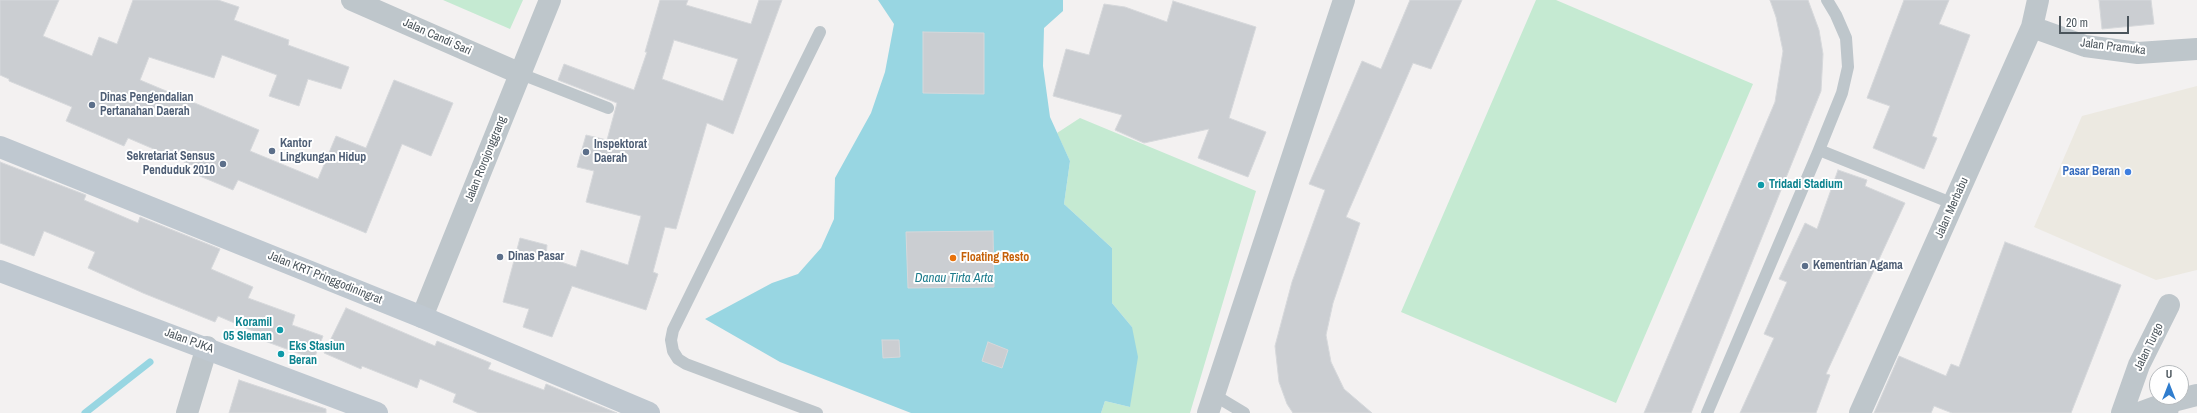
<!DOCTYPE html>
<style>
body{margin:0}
#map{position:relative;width:2197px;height:413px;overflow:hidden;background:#f3f1f1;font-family:"Archivo Narrow",sans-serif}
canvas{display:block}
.north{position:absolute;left:2149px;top:365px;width:40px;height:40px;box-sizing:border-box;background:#fff;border:1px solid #b7bbbe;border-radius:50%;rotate:0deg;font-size:11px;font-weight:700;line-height:16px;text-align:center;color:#4b555c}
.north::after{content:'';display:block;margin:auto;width:14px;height:18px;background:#307dce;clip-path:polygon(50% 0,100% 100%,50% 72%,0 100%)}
.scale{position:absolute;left:2059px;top:16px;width:70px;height:18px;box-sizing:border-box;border:2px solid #4b555c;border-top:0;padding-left:5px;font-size:12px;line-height:14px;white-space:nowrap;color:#4b555c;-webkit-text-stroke:3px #fff;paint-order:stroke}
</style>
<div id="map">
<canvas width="2197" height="413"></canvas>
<div class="north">U</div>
<div class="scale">20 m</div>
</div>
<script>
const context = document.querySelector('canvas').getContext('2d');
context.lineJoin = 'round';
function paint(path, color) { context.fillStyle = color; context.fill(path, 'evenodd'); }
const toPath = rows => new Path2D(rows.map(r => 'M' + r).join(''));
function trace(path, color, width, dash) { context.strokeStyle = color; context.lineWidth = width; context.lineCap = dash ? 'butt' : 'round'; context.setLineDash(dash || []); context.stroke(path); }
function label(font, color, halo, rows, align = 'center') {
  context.font = font + ' "Archivo Narrow",sans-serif'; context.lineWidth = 4; context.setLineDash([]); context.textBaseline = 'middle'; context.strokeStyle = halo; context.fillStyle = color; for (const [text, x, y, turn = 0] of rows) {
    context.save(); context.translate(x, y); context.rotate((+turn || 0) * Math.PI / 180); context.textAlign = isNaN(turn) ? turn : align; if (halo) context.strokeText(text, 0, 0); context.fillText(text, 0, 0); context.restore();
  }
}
const commercial = toPath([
 [2197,86,2197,270,2156,280,2034,227,2082,116]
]);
const green = toPath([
 [443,0,523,0,510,29],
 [1536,0,1556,0,1753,84,1616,403,1401,312],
 [1080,118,1256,191,1190,413,1101,413,1105,401,1130,407,1132,327,1112,303,1112,248,1064,204,1070,161,1057,133]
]);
const water = toPath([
 [878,0,1063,0,1063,11,1044,28,1043,66,1050,117,1070,161,1064,204,1112,248,1112,303,1132,327,1138,357,1130,407,1105,401,1101,413,911,413,780,362,705,319,772,283,798,274,821,248,834,219,835,178,871,113,885,72,894,24]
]);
const stream = toPath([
 [85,413,150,362]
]);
const building = toPath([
 [0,0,59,0,43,36,92,56,99,37,117,44,133,0,218,0,239,7,234,20,289,40,288,45,349,67,341,89,308,79,299,106,269,96,277,75,222,55,214,78,149,57,140,80,259,130,250,151,318,179,336,136,366,148,394,80,453,103,431,156,402,144,366,233,238,180,233,190,195,174,198,168,128,138,124,146,66,121,72,107,9,81,9,79,0,75,0,0],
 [660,0,688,0,686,5,751,24,759,0,782,0,733,134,707,123,676,229,665,227,653,272,658,274,646,310,572,286,552,337,523,327,529,309,503,302,520,238,547,245,546,257,576,267,581,250,628,265,641,216,586,202,594,171,577,167,586,135,607,140,617,103,558,80,564,64,634,90,647,52,645,52,660,0],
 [674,40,738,59,723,101,662,79,674,40],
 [1410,0,1462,0,1431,69,1413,63,1346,217,1360,223,1333,303,1326,335,1331,362,1344,389,1372,413,1293,413,1287,404,1279,382,1275,346,1292,282,1325,190,1309,184,1362,61,1381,69,1410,0],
 [1770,0,1808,0,1819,30,1823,54,1821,91,1691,413,1644,413,1775,102,1783,51,1776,17,1770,0],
 [1904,0,1949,0,1939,24,1970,35,1932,136,1937,138,1924,169,1873,148,1890,106,1867,98,1904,0],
 [2099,0,2151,0,2154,24,2102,29,2099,0],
 [1173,1,1256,27,1229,118,1266,132,1248,177,1198,158,1209,129,1144,143,1115,130,1122,115,1053,96,1066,49,1089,55,1104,4,1125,7,1167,22,1173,1],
 [923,32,984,33,984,94,923,93,923,32],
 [0,162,86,195,84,200,138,223,140,217,220,249,211,269,253,287,248,298,295,315,292,325,323,336,314,359,251,336,253,331,218,316,215,322,143,293,88,268,95,252,44,231,34,256,0,243,0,162],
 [1838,170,1867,180,1865,186,1905,203,1826,374,1830,375,1816,413,1740,413,1774,338,1764,334,1787,282,1779,279,1805,223,1817,229,1838,170],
 [993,231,994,287,908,288,906,232,993,231],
 [2005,242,2121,285,2071,413,1952,413,1934,406,1931,413,1874,413,1899,356,1946,376,1951,364,1959,367,2005,242],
 [346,308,435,346,437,341,491,363,488,369,544,390,546,384,617,413,479,413,453,402,456,394,420,379,417,388,362,366,361,369,324,353,346,308],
 [882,340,899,340,900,357,883,358,882,340],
 [988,342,1008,350,1002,368,982,361,988,342],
 [239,380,326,409,326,413,229,413,239,380]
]);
const lane = toPath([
 [521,74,608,108],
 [1819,150,1842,93,1848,67,1846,38,1836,15,1827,0],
 [1214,395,1244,413],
 [817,413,686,364,678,359,673,351,671,340,673,330,820,32],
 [1707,413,1819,150,1954,204]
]);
const street = toPath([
 [352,0,521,74],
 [2032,27,2085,46,2138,53,2197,49],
 [422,317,550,0],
 [187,413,207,347],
 [1208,413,1344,0],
 [1860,413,2032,27,2038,0],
 [2122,413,2139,365,2169,305],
 [2139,413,2169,402],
 [2167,413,2169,402,2197,395]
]);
const secondary = toPath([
 [0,147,422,317,649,413],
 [0,271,377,413]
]);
const markers = [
 [92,105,4,"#5c6f8a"],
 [272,151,4,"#5c6f8a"],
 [586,152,4,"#5c6f8a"],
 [223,164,4,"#5c6f8a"],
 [2128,172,4,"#3f7fe0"],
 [1761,185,4,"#0f9aa8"],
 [500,257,4,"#5c6f8a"],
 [953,258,4,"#e8710a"],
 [1805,266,4,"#5c6f8a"],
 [280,330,4,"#0f9aa8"],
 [281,354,4,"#0f9aa8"]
];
const streetNames = [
 ["Jalan Candi Sari",437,37,24],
 ["Jalan Pramuka",2113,47,7],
 ["Jalan Rorojonggrang",486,159,-68],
 ["Jalan Merbabu",1952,208,-66],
 ["Jalan KRT Pringgodiningrat",325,278,22],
 ["Jalan PJKA",189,341,20],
 ["Jalan Turgo",2149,347,-64]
];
const serviceNames = [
 ["Dinas Pengendalian",100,98],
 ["Pertanahan Daerah",100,112],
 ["Kantor",280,144],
 ["Lingkungan Hidup",280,158],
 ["Inspektorat",594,145],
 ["Daerah",594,159],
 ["Sekretariat Sensus",215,157,"right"],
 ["Penduduk 2010",215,171,"right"],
 ["Dinas Pasar",508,257],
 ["Kementrian Agama",1813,266]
];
const shopNames = [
 ["Pasar Beran",2120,172]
];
const cultureNames = [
 ["Tridadi Stadium",1769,185],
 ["Koramil",272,323,"right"],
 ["05 Sleman",272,337,"right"],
 ["Eks Stasiun",289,347],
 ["Beran",289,361]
];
const foodNames = [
 ["Floating Resto",961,258]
];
const waterNames = [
 ["Danau Tirta Arta",954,279]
];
paint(commercial, '#ece9e1');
paint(green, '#c5ead2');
paint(water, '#98d6e2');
trace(stream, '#98d6e2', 7);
paint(building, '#cbced2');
trace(building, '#d6d8db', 1);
trace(lane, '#bec6cb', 12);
trace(street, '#bec6cb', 22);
trace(secondary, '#bfc8d0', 22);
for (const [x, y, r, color] of markers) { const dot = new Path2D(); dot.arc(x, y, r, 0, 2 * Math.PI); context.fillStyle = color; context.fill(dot); trace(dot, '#fff', 1.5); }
label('12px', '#4b555c', '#fff', streetNames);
label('bold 12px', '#4e5e75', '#fff', serviceNames, 'left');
label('bold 12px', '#366cbe', '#fff', shopNames, 'right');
label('bold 12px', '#0d838f', '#fff', cultureNames, 'left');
label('bold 12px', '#c56008', '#fff', foodNames, 'left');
label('italic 13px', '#1d7c8d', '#fff', waterNames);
</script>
